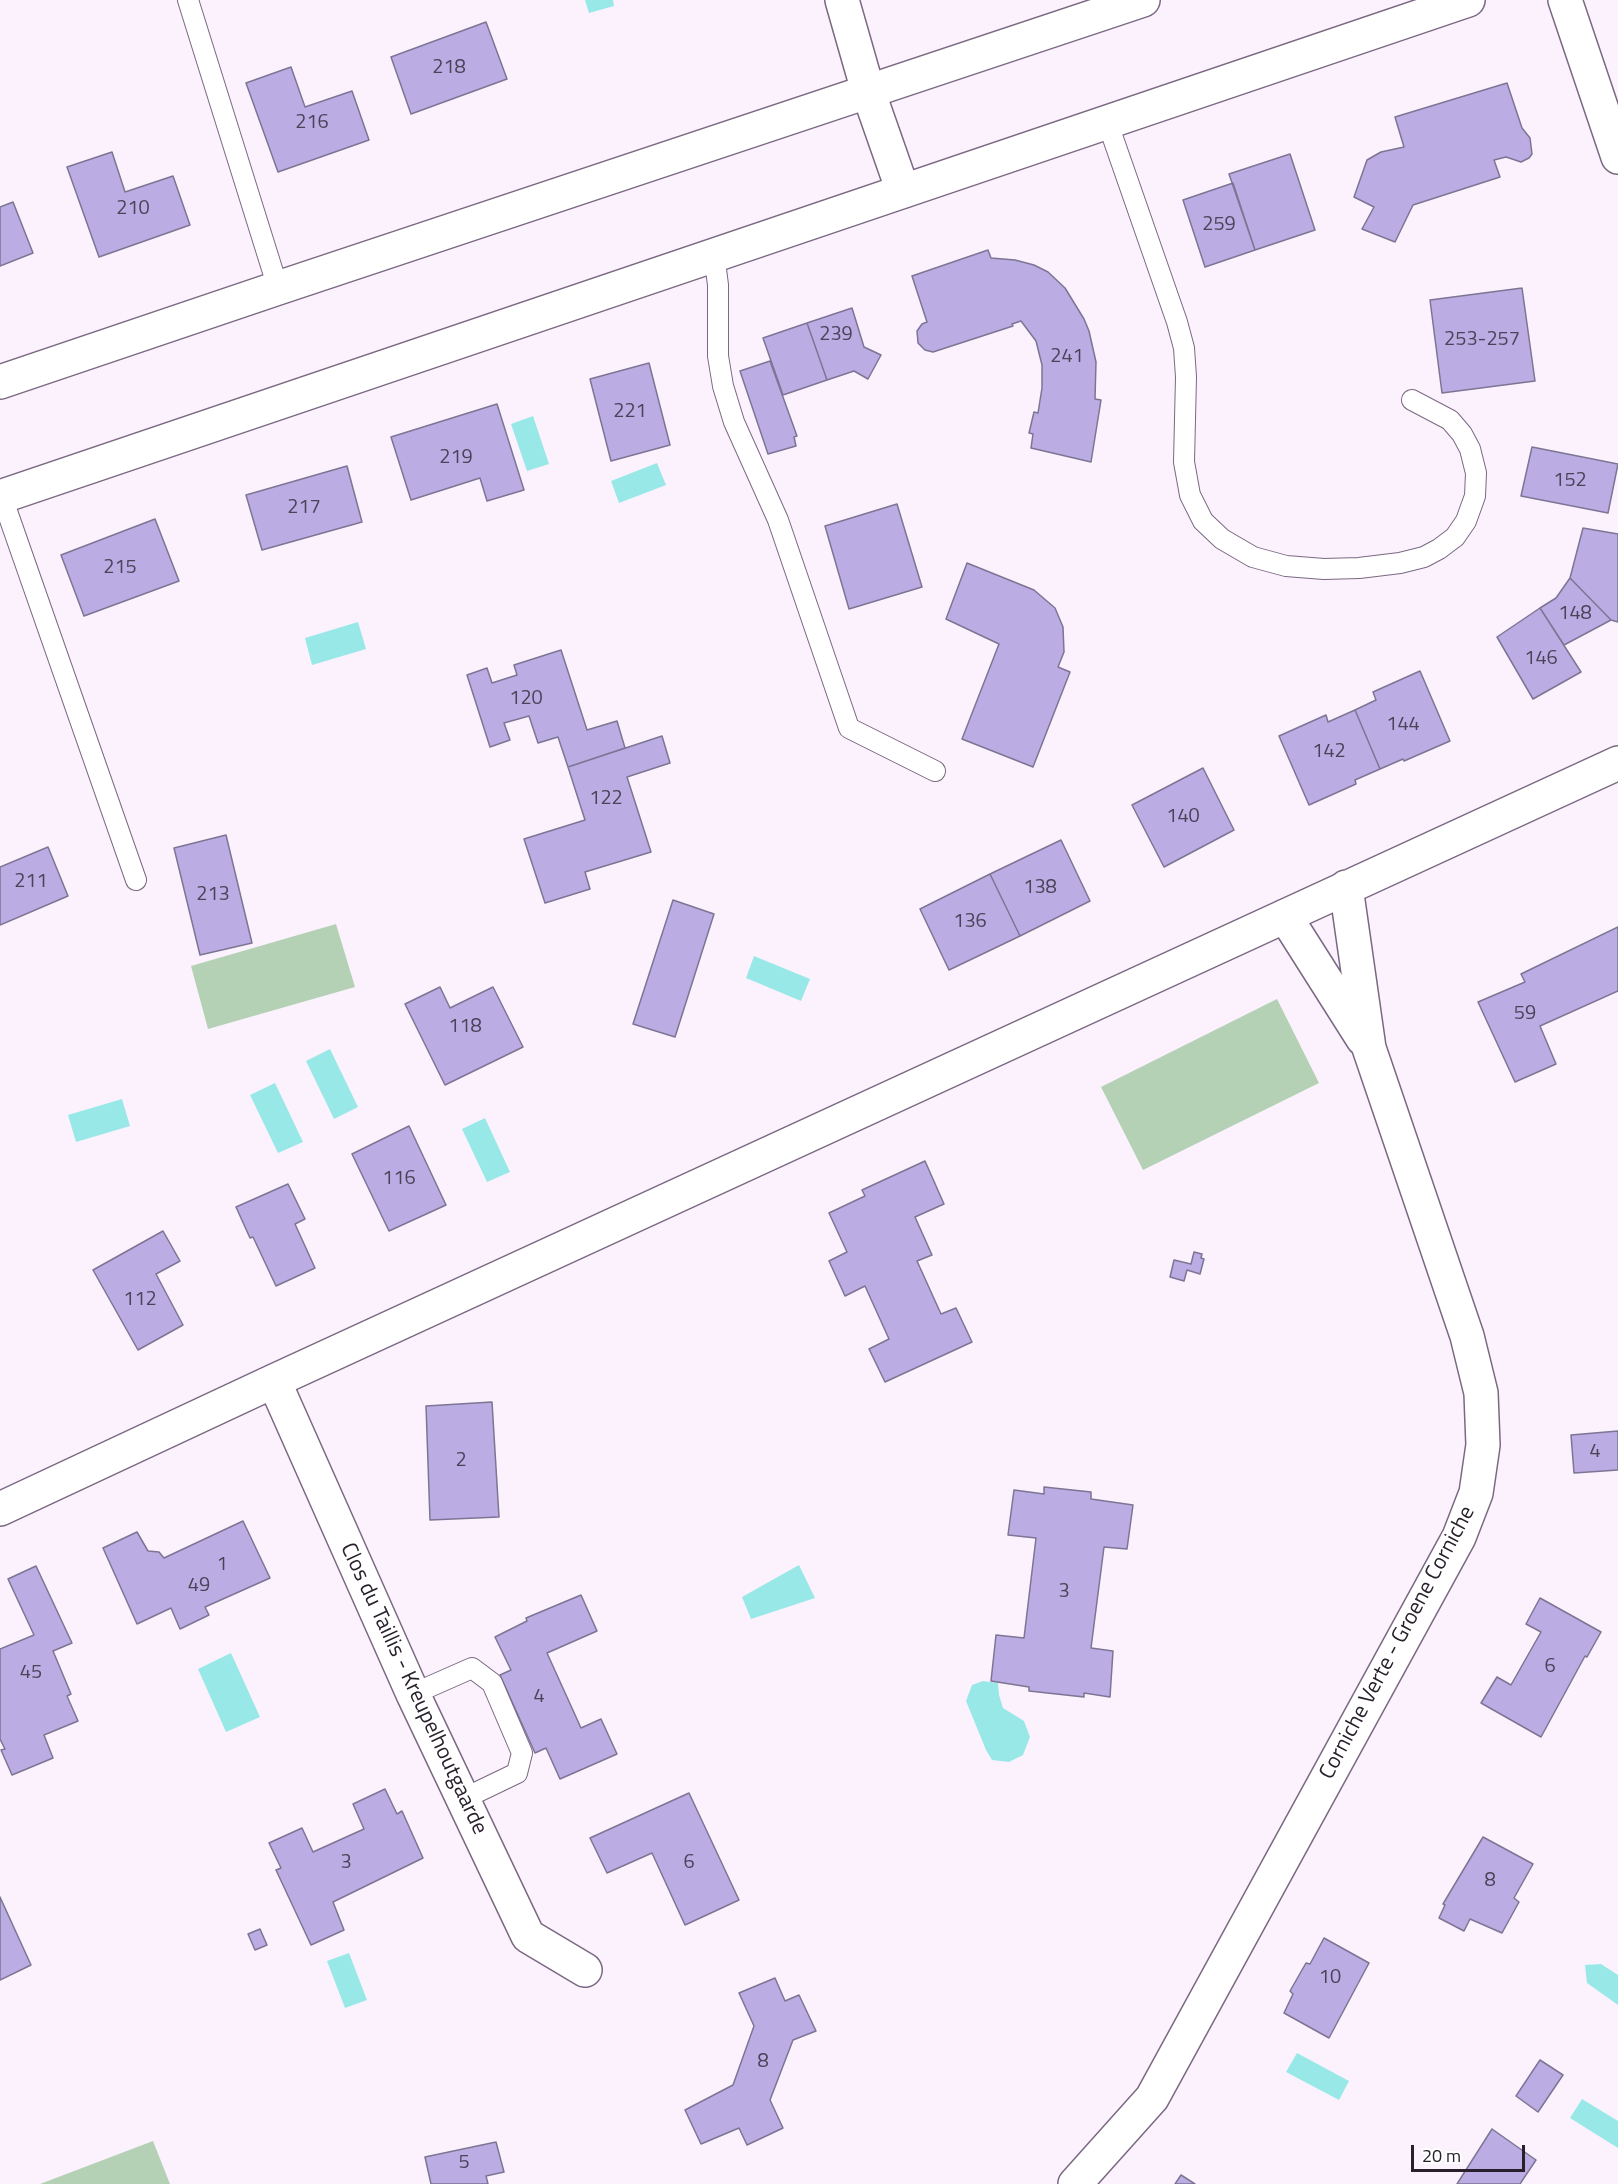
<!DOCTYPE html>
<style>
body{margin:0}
#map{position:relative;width:1618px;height:2184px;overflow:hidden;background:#fbf2fe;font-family:"Titillium Web",sans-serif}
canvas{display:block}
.scale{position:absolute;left:1411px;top:2145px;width:114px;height:27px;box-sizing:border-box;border:3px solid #28202b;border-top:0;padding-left:8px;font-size:18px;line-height:21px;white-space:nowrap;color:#28202b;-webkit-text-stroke:4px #fff;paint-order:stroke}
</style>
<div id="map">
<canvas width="1618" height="2184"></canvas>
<div class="scale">20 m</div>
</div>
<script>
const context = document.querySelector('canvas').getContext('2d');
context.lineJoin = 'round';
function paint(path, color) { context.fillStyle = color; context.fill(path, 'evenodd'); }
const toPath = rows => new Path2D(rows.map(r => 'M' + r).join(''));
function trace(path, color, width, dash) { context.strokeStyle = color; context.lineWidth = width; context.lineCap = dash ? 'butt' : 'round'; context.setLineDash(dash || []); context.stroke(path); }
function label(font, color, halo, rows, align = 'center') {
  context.font = font + ' "Titillium Web",sans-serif'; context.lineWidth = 5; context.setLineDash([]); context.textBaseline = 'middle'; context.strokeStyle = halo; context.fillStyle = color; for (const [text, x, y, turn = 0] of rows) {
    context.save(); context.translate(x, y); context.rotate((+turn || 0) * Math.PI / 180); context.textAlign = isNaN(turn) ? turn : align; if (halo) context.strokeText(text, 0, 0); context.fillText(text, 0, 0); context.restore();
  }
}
const green = toPath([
 [336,924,355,987,208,1029,191,966],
 [1277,999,1319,1083,1143,1170,1101,1087],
 [153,2141,170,2184,40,2184]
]);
const water = toPath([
 [585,0,613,0,614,6,589,13],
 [533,416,549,464,527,471,511,424],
 [657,463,666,485,619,503,611,481],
 [358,622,366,649,312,665,305,638],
 [754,956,810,979,801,1001,746,978],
 [330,1049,358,1107,334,1119,306,1061],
 [275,1083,303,1142,278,1153,250,1095],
 [122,1099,130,1126,76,1142,68,1115],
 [485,1118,510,1172,487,1182,462,1129],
 [799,1565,815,1598,751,1619,742,1597],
 [231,1653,260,1717,226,1732,198,1669],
 [983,1681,998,1683,999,1695,1003,1708,1024,1721,1030,1737,1023,1755,1009,1762,992,1760,986,1750,966,1701,972,1685],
 [349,1953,367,2000,345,2008,327,1961],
 [1601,1964,1618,1975,1618,2005,1587,1983,1585,1965],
 [1297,2053,1349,2081,1339,2100,1286,2072],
 [1582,2099,1618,2121,1618,2148,1570,2118]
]);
const building = toPath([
 [486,22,507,79,411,114,391,57,486,22],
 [291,67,305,107,352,91,369,140,278,172,246,83,291,67],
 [1507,83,1522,128,1530,138,1532,154,1529,158,1521,162,1506,157,1494,160,1500,177,1413,205,1395,242,1362,229,1374,207,1354,197,1367,160,1381,152,1404,147,1395,117,1507,83],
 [112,152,125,192,173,176,190,225,99,257,67,167,112,152],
 [1290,154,1315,230,1255,250,1229,174,1290,154],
 [1233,183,1255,250,1205,267,1183,200,1233,183],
 [13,202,33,253,0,266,0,207,13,202],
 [988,250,991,258,1015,260,1034,265,1048,272,1065,288,1084,319,1089,331,1096,362,1095,399,1101,400,1091,462,1031,448,1033,434,1029,433,1034,412,1038,413,1042,388,1042,365,1036,341,1021,321,1012,324,1013,326,933,352,925,350,918,343,917,331,922,324,927,322,912,276,988,250],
 [1522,288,1535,381,1442,393,1430,300,1522,288],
 [852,308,864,347,881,355,868,379,854,371,827,380,807,323,852,308],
 [807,323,827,380,783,395,763,338,807,323],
 [770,361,797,436,794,437,796,446,768,454,740,371,770,361],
 [649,363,670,445,611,461,590,379,649,363],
 [497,404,524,490,487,501,480,478,411,500,391,437,497,404],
 [1532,447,1618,464,1608,513,1521,496,1532,447],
 [347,466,362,522,262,550,246,495,347,466],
 [897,504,922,587,849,609,825,526,897,504],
 [155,519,179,581,84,616,61,555,155,519],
 [1583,528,1618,534,1618,622,1611,620,1570,578,1583,528],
 [967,563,1034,590,1055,608,1063,627,1064,652,1058,667,1070,672,1033,767,962,739,999,644,946,619,967,563],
 [1570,578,1611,620,1564,645,1540,608,1556,598,1570,578],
 [1540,608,1581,672,1533,699,1497,637,1540,608],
 [561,650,587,730,617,721,625,748,568,767,558,737,538,743,529,716,504,723,510,740,490,747,467,675,487,668,492,683,517,675,514,665,561,650],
 [1420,671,1450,741,1404,761,1403,759,1380,769,1355,710,1376,700,1373,692,1420,671],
 [1355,710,1380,769,1355,780,1356,784,1309,805,1279,736,1326,715,1328,722,1355,710],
 [662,736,670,763,627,777,651,852,585,872,590,889,545,903,524,839,585,820,568,767,662,736],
 [1203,768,1234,830,1164,867,1132,805,1203,768],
 [226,835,252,943,200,955,174,848,226,835],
 [1061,840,1090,901,1020,936,990,874,1061,840],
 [48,847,68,896,0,925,0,867,48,847],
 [990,874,1020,936,949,970,920,909,990,874],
 [673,900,714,914,675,1037,633,1024,673,900],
 [1618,927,1618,991,1540,1026,1556,1064,1515,1082,1478,1002,1525,982,1521,974,1618,927],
 [440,987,450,1008,493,987,523,1047,445,1085,405,1004,440,987],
 [409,1126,446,1205,389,1231,352,1154,409,1126],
 [925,1161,944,1204,915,1217,932,1255,917,1261,941,1314,956,1308,972,1342,885,1382,869,1349,889,1339,865,1286,845,1296,829,1261,847,1252,829,1213,865,1196,862,1190,925,1161],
 [288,1184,305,1219,295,1224,315,1268,276,1286,253,1237,250,1238,236,1207,288,1184],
 [163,1231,180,1261,156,1274,183,1325,138,1350,93,1270,163,1231],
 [1194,1252,1202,1254,1201,1258,1204,1259,1200,1274,1187,1270,1184,1281,1170,1277,1174,1260,1191,1264,1194,1252],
 [492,1402,499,1517,430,1520,426,1406,492,1402],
 [1618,1431,1618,1470,1574,1473,1571,1435,1618,1431],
 [1044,1487,1091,1492,1091,1499,1133,1505,1127,1549,1104,1547,1091,1648,1113,1651,1110,1697,1084,1693,1084,1697,1029,1691,1029,1687,991,1681,996,1635,1024,1638,1036,1538,1008,1535,1014,1490,1044,1494,1044,1487],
 [243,1521,270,1578,205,1607,209,1615,180,1629,171,1608,137,1624,103,1548,137,1532,148,1551,159,1552,164,1558,243,1521],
 [36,1566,72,1643,53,1651,71,1694,67,1696,78,1721,44,1735,53,1758,12,1775,1,1750,5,1749,0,1739,0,1649,34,1635,8,1579,36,1566],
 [581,1595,597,1631,547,1653,581,1728,601,1719,617,1754,560,1779,546,1748,535,1753,500,1675,511,1670,495,1637,527,1621,526,1618,581,1595],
 [1540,1598,1601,1632,1587,1657,1585,1656,1541,1737,1481,1703,1497,1677,1511,1685,1541,1632,1526,1624,1540,1598],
 [385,1789,397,1814,402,1811,423,1858,333,1902,344,1930,311,1945,276,1870,281,1868,269,1843,302,1828,313,1852,364,1829,353,1804,385,1789],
 [689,1793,739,1900,685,1925,652,1853,607,1873,590,1838,689,1793],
 [1483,1837,1533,1864,1514,1898,1519,1902,1502,1933,1470,1919,1464,1931,1439,1918,1445,1905,1443,1904,1483,1837],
 [0,1897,31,1965,0,1980,0,1897],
 [260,1929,267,1945,255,1950,248,1934,260,1929],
 [1324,1938,1369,1963,1329,2038,1284,2013,1293,1994,1290,1991,1306,1963,1310,1964,1324,1938],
 [775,1978,785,2001,799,1995,816,2031,793,2040,770,2100,783,2128,747,2145,739,2128,701,2144,685,2110,733,2085,754,2026,739,1993,775,1978],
 [1540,2060,1563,2075,1538,2112,1516,2096,1540,2060],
 [1492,2129,1536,2160,1520,2184,1457,2184,1492,2129],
 [496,2142,504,2172,486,2176,488,2184,431,2184,425,2157,496,2142],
 [1181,2175,1195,2184,1175,2184,1181,2175]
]);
const lane = toPath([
 [188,0,278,288],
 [1107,121,1177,322,1184,348,1186,377,1184,462,1190,495,1203,521,1222,539,1253,557,1286,566,1324,569,1359,568,1400,563,1424,557,1439,549,1455,537,1466,521,1475,496,1476,473,1470,449,1462,434,1450,420,1412,400],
 [714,254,718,285,718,356,723,386,734,422,778,520,849,728,935,771],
 [2,497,136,880],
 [413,1694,472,1668,492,1683,522,1753,517,1773,463,1799]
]);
const street = toPath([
 [842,0,868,91,903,191],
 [1565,0,1618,157],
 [1285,916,1363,1039],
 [274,1381,413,1694,528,1936,585,1970],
 [0,1509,274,1381,1618,763],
 [1075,2184,1152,2098,1459,1537,1476,1493,1483,1445,1481,1393,1467,1336,1369,1048,1346,887]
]);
const secondary = toPath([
 [0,382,278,288,1143,0],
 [0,497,1468,0]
]);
const numberNames = [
 ["218",449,68],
 ["216",312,123],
 ["210",133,209],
 ["259",1219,225],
 ["239",836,335],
 ["253-257",1482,340],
 ["241",1067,357],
 ["221",630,412],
 ["219",456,458],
 ["152",1570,481],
 ["217",304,508],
 ["215",120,568],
 ["148",1575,614],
 ["146",1541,659],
 ["120",526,699],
 ["144",1403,725],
 ["142",1329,752],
 ["122",606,799],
 ["140",1183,817],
 ["211",31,882],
 ["138",1040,888],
 ["213",213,895],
 ["136",970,922],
 ["59",1525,1014],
 ["118",465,1027],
 ["116",399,1179],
 ["112",140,1300],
 ["4",1595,1452],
 ["2",461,1461],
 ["1",222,1565],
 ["49",199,1586],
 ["3",1064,1592],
 ["6",1550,1667],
 ["45",31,1673],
 ["4",539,1697],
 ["3",346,1863],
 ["6",689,1863],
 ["8",1490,1881],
 ["10",1330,1978],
 ["8",763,2062],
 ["5",464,2163]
];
const streetNames = [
 ["Corniche Verte - Groene Corniche",1398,1643,-62],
 ["Clos du Taillis - Kreupelhoutgaarde",413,1689,65]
];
paint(green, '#b5d1b5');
paint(water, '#98e8e8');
paint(building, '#bbade4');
trace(building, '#7c7593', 1.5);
trace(lane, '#7b6882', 22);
trace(street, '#7b6882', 36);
trace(secondary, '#7b6882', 36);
trace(lane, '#fff', 20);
trace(street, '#fff', 33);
trace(secondary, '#fff', 33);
label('20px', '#4d4359', null, numberNames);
label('22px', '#28202b', '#fff', streetNames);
</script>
